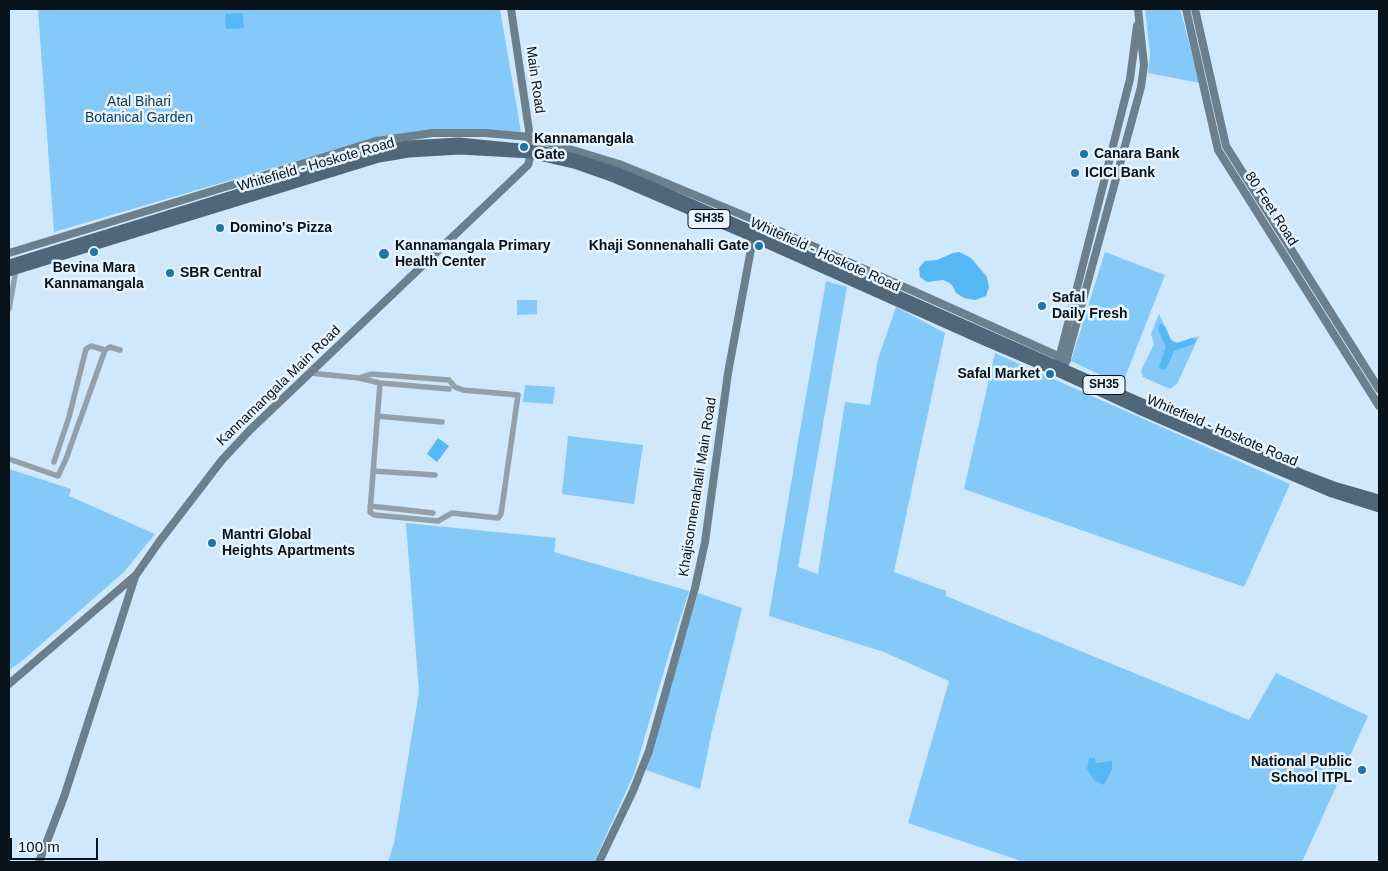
<!DOCTYPE html>
<style>
body{margin:0}
#map{position:relative;width:1388px;height:871px;overflow:hidden;background:#cfe8fb;font-family:Arial,sans-serif}
canvas{display:block}
.frame{position:absolute;inset:0;border:10px solid #07121a;pointer-events:none}
.scale{position:absolute;left:10px;top:838px;width:88px;height:22px;box-sizing:border-box;border:2px solid #07121a;border-top:0;padding-left:6px;font-size:15px;line-height:18px;white-space:nowrap;color:#07121a;-webkit-text-stroke:4px #e7f4fd;paint-order:stroke}
</style>
<div id="map">
<canvas width="1388" height="871"></canvas>
<div class="frame"></div>
<div class="scale">100 m</div>
</div>
<script>
const context = document.querySelector('canvas').getContext('2d');
context.lineJoin = 'round';
function paint(path, color) { context.fillStyle = color; context.fill(path, 'evenodd'); }
const toPath = rows => new Path2D(rows.map(r => 'M' + r).join(''));
function trace(path, color, width, dash) { context.strokeStyle = color; context.lineWidth = width; context.lineCap = dash ? 'butt' : 'round'; context.setLineDash(dash || []); context.stroke(path); }
function label(font, color, halo, rows, align = 'center') {
  context.font = font + ' Arial,sans-serif'; context.lineWidth = 5; context.setLineDash([]); context.textBaseline = 'middle'; context.strokeStyle = halo; context.fillStyle = color; for (const [text, x, y, turn = 0] of rows) {
    context.save(); context.translate(x, y); context.rotate((+turn || 0) * Math.PI / 180); context.textAlign = isNaN(turn) ? turn : align; if (halo) context.strokeText(text, 0, 0); context.fillText(text, 0, 0); context.restore();
  }
}
const green = toPath([
 [38,9,500,9,521,132,430,130,377,137,54,232],
 [1145,9,1180,9,1200,83,1148,73,1150,54],
 [1105,252,1165,275,1122,385,1071,361],
 [826,281,847,287,798,567,818,574,845,402,870,405,878,359,896,307,945,333,894,572,946,591,946,596,1249,720,1276,673,1368,716,1302,862,1024,862,908,823,949,681,884,652,769,616,799,436],
 [517,300,537,300,537,314,517,315],
 [1159,314,1171,340,1177,343,1199,336,1177,384,1170,389,1143,377,1141,371,1154,344,1151,334],
 [995,353,1290,484,1244,587,964,489],
 [525,385,555,387,553,404,523,402],
 [568,436,643,445,634,504,562,494],
 [9,469,71,489,69,496,155,534,124,572,22,661,9,670],
 [406,523,556,538,554,552,689,591,668,657,634,774,594,862,388,862,394,843,419,692],
 [698,593,742,608,712,731,700,789,646,770]
]);
const water = toPath([
 [243,13,244,28,226,29,225,14],
 [959,252,971,258,987,277,989,287,986,296,975,300,964,298,956,293,952,285,948,282,943,280,927,282,920,277,919,268,925,261,937,260,953,253],
 [1160,324,1165,326,1171,340,1177,343,1192,338,1196,340,1194,344,1174,351,1166,369,1161,370,1159,366,1166,347,1158,329],
 [438,438,449,446,437,462,427,454],
 [1089,758,1095,758,1096,763,1112,761,1112,769,1104,785,1094,780,1087,769]
]);
const street = toPath([
 [9,309,16,270],
 [310,373,359,378,380,383,449,389],
 [359,378,371,374,449,380,455,387,463,390,518,395,501,514,498,518,452,513,438,521,374,515,370,512,380,383],
 [377,416,442,422],
 [9,459,58,476,66,459,105,350,110,347,120,350],
 [54,462,69,417,86,349,91,346,105,350],
 [373,471,435,475],
 [370,506,433,513]
]);
const secondary = toPath([
 [1186,9,1218,150,1379,406],
 [1195,9,1226,146,1379,389],
 [9,253,376,141,433,133,485,133,530,137,619,164,661,181,757,221,1067,360],
 [1059,359,1130,79,1137,26,1139,23],
 [1066,362,1141,87,1144,65,1138,9],
 [9,684,136,575,159,542,222,460,250,430,528,165,531,154,530,137,511,9],
 [39,862,64,797,135,577],
 [599,862,633,791,649,751,695,588,705,542,728,373,754,233]
]);
const primary = toPath([
 [9,264,378,150,407,145,459,142,540,150,575,158,615,171,657,188,1305,475,1334,486,1379,499],
 [9,272,379,158,409,153,460,150,531,154,574,164,614,178,752,237,984,341,1055,371,1137,409,1252,459,1332,493,1379,508]
]);
const markers = [
 [524,147,5,"#1f75a4"],
 [1084,154,5,"#1f75a4"],
 [1075,173,5,"#1f75a4"],
 [220,228,5,"#1f75a4"],
 [759,246,5,"#1f75a4"],
 [94,252,5,"#1f75a4"],
 [384,254,6,"#1f75a4"],
 [170,273,5,"#1f75a4"],
 [1042,306,5,"#1f75a4"],
 [1050,374,5,"#1f75a4"],
 [212,543,5,"#1f75a4"],
 [1362,770,5,"#1f75a4"]
];
const shields = [
 [709,219,42],
 [1104,385,42]
];
const shieldNames = [
 ["SH35",709,219],
 ["SH35",1104,385]
];
const streetNames = [
 ["Main Road",535,80,82],
 ["Whitefield - Hoskote Road",316,165,-16],
 ["80 Feet Road",1271,209,57],
 ["Whitefield - Hoskote Road",825,255,24],
 ["Kannamangala Main Road",279,386,-44],
 ["Whitefield - Hoskote Road",1222,431,23],
 ["Khajisonnenahalli Main Road",698,487,-81]
];
const parkNames = [
 ["Atal Bihari",139,102],
 ["Botanical Garden",139,118]
];
const poiNames = [
 ["Kannamangala",534,139],
 ["Gate",534,155],
 ["Canara Bank",1094,154],
 ["ICICI Bank",1085,173],
 ["Domino's Pizza",230,228],
 ["Kannamangala Primary",395,246],
 ["Health Center",395,262],
 ["Khaji Sonnenahalli Gate",749,246,"right"],
 ["Bevina Mara",94,268,"center"],
 ["Kannamangala",94,284,"center"],
 ["SBR Central",180,273],
 ["Safal",1052,298],
 ["Daily Fresh",1052,314],
 ["Safal Market",1040,374,"right"],
 ["Mantri Global",222,535],
 ["Heights Apartments",222,551],
 ["National Public",1352,762,"right"],
 ["School ITPL",1352,778,"right"]
];
paint(green, '#84c9f7');
paint(water, '#55b7f3');
trace(street, '#93a0a9', 5.5);
trace(secondary, '#6b7f8d', 8);
trace(primary, '#4f6778', 9);
for (const [x, y, r, color] of markers) { const dot = new Path2D(); dot.arc(x, y, r, 0, 2 * Math.PI); context.fillStyle = color; context.fill(dot); trace(dot, '#e7f4fd', 2); }
for (const [x, y, w] of shields) { const box = new Path2D(); box.roundRect(x - w / 2, y - 9.5, w, 19, 4); context.fillStyle = '#e7f4fd'; context.fill(box); trace(box, '#07121a', 1); }
label('bold 12px', '#07121a', null, shieldNames);
label('14px', '#07121a', '#e7f4fd', streetNames);
label('14px', '#0f3952', '#e7f4fd', parkNames);
label('bold 14px', '#07121a', '#e7f4fd', poiNames, 'left');
</script>
